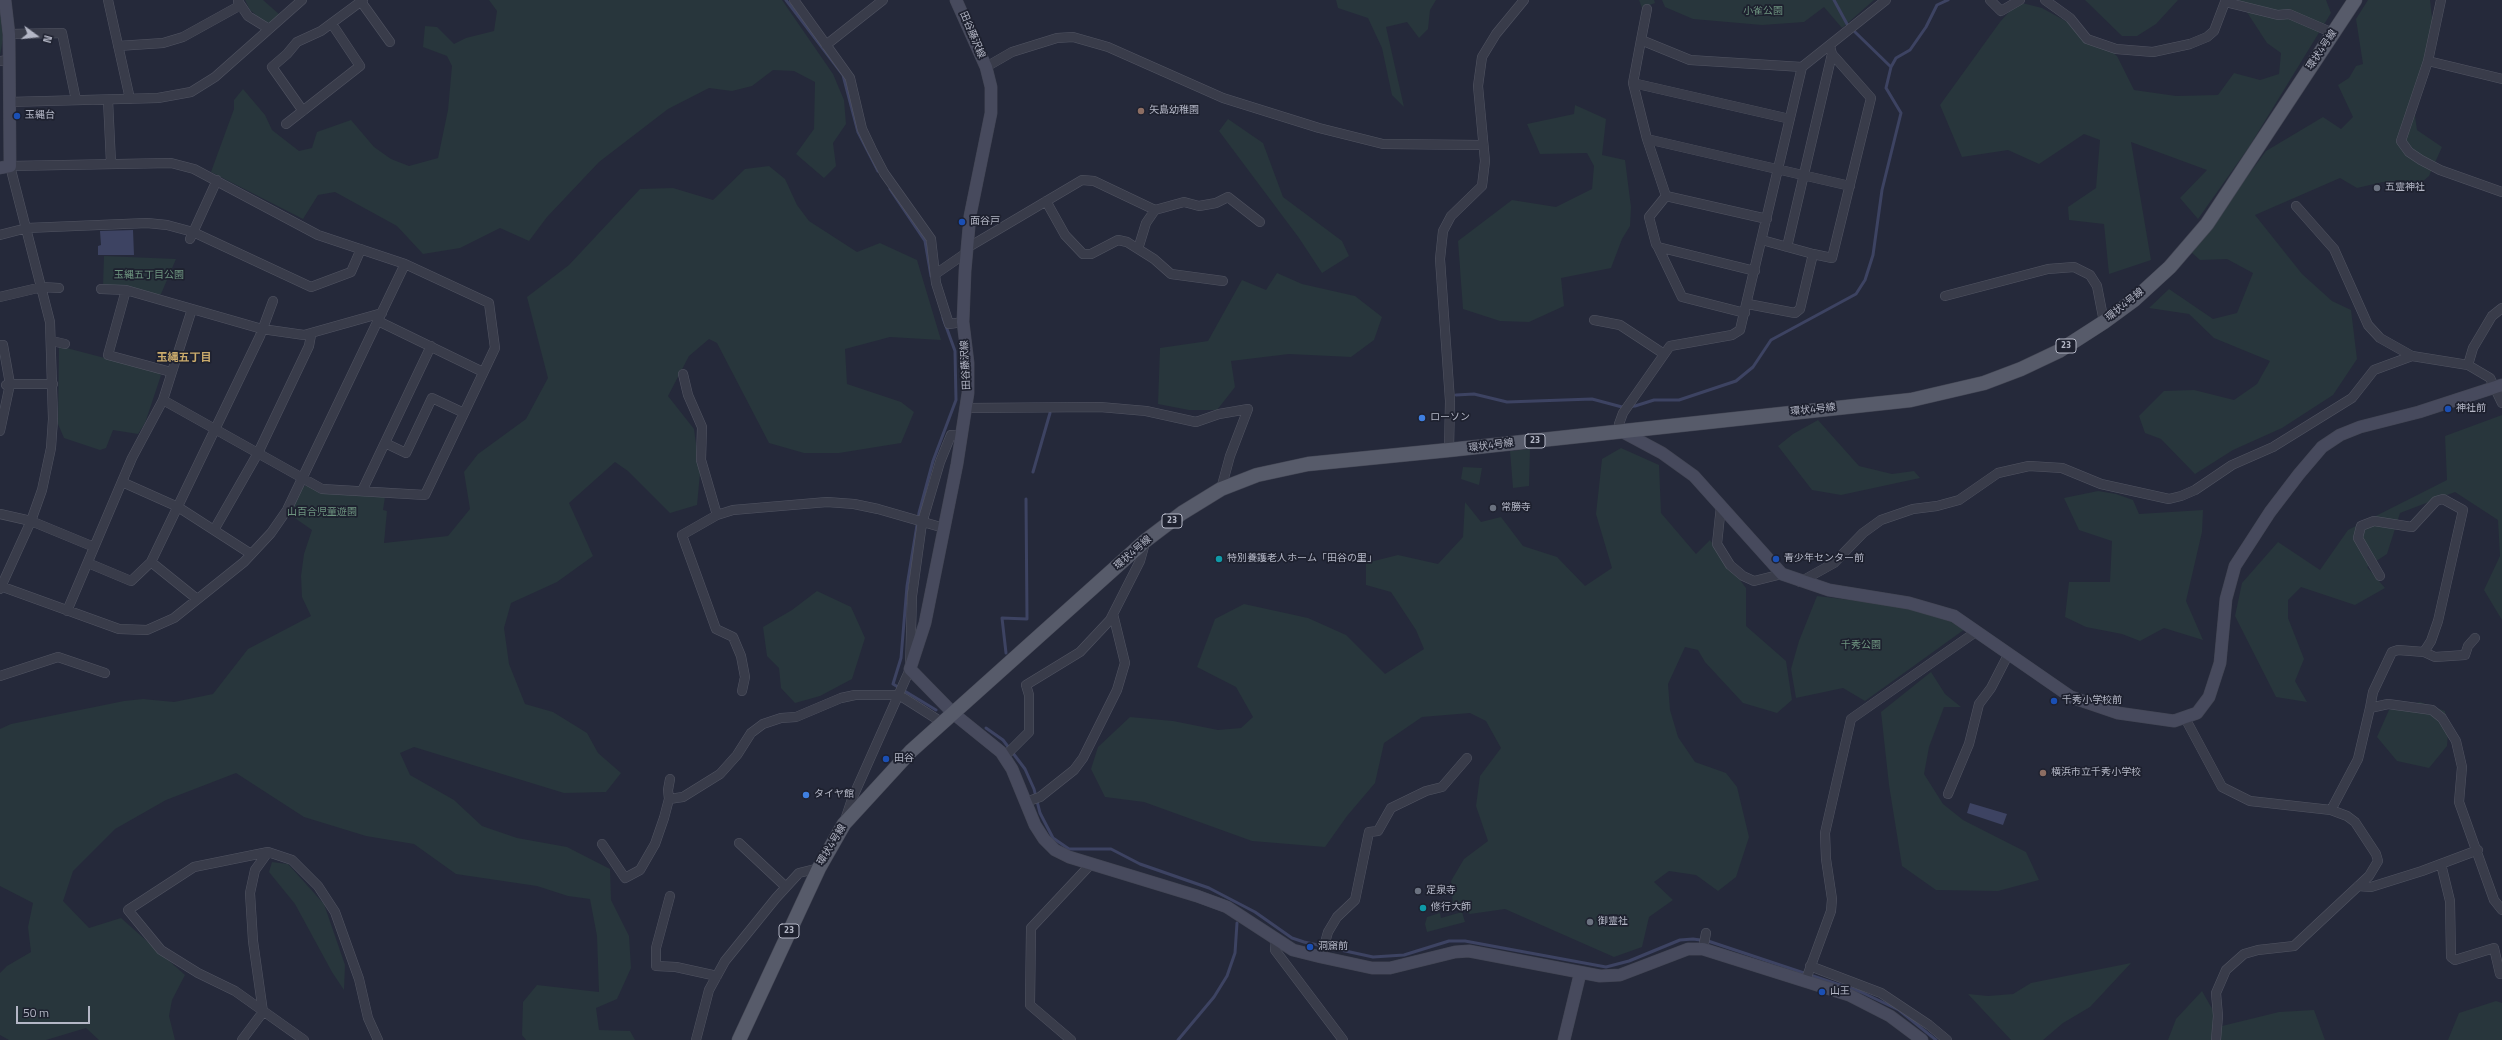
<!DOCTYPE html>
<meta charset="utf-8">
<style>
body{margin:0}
#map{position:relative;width:2502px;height:1040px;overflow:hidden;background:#25293a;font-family:"Titillium Web",sans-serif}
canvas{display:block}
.north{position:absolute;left:16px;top:16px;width:40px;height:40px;-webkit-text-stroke:3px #1e212f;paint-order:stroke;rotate:105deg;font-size:11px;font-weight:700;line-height:16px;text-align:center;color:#b4b7c6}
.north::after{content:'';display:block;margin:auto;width:14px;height:18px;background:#b4b7c6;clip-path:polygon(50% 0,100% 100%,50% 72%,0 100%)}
.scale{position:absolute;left:16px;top:1006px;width:74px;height:18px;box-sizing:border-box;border:2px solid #b4b7c6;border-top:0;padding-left:5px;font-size:12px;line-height:14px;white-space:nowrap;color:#b4b7c6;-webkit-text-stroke:3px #1e212f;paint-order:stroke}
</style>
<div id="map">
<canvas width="2502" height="1040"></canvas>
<div class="north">N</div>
<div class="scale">50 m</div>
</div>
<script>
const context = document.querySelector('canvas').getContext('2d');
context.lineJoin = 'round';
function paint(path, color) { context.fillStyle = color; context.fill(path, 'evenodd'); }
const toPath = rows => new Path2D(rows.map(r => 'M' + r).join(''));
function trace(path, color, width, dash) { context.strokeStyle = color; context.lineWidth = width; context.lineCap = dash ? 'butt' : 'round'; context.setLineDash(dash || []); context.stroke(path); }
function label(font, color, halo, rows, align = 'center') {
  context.font = font + ' "Titillium Web","Noto Sans JP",sans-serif'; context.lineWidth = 3.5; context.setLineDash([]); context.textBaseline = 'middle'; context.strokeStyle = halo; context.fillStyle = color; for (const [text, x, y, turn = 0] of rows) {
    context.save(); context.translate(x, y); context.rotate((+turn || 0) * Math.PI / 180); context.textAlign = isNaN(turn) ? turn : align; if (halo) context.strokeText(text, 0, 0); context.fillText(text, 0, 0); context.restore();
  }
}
const green = toPath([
 [245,0,263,0,280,15,270,23,263,21,250,10],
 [489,0,782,0,833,74,844,100,846,124,833,143,836,166,824,178,796,154,814,129,815,82,794,71,773,70,752,86,732,91,709,88,668,109,599,162,547,217,529,241,500,228,460,248,423,254,397,226,335,192,318,195,303,219,211,172,234,109,234,100,243,89,265,115,272,130,299,151,312,148,317,132,351,120,374,147,391,159,409,166,438,158,448,110,452,66,447,56,423,47,425,26,437,27,454,44,466,38,494,31,497,11],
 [1336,0,1436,0,1430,10,1428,29,1419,38,1407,22,1386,27,1404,107,1392,95,1382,48,1368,18,1338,8],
 [1639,0,1654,0,1655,3,1642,8],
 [1662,0,1874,0,1842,28,1824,7,1804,22,1762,25,1693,19,1665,7],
 [2085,0,2178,0,2156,24,2137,36,2122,36],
 [2239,0,2326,0,2331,13,2249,147,2198,219,2180,198,2207,170,2131,142,2151,260,2109,274,2104,224,2069,220,2068,207,2096,188,2100,140,2084,134,2039,164,2008,150,1962,157,1940,105,2000,22,2018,2,2042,8,2091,35,2117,56,2134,90,2176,96,2218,95,2234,73,2260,80,2279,74,2281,53,2267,43],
 [2368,0,2430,0,2434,36,2412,95,2417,130,2442,147,2429,176,2413,190,2383,182,2357,188,2340,178,2255,215,2302,274,2332,301,2351,310,2357,359,2333,395,2282,428,2233,450,2195,474,2161,439,2145,433,2139,416,2164,391,2194,390,2234,400,2257,384,2270,361,2214,338,2189,314,2149,308,2169,289,2213,319,2237,313,2253,273,2227,259,2200,260,2191,252,2266,151,2323,117,2341,129,2353,117,2338,85,2349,78,2356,66,2363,64,2356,19],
 [0,12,3,39,0,55],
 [1575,105,1606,119,1602,155,1625,160,1631,207,1630,226,1622,239,1611,268,1561,278,1564,306,1529,322,1500,321,1463,309,1458,241,1512,200,1556,207,1592,189,1594,166,1587,153,1540,154,1527,124,1574,114],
 [1228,119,1263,143,1283,197,1342,241,1349,256,1322,273,1299,238,1219,131],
 [769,166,785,179,797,205,809,221,857,252,880,243,917,260,941,340,890,337,845,349,847,384,901,402,914,412,901,443,839,453,804,453,769,443,717,343,709,339,689,356,668,396,694,429,700,474,697,505,670,513,628,471,615,462,569,503,593,556,557,582,511,603,504,628,509,664,525,704,553,712,587,733,598,753,621,773,606,792,564,793,414,747,400,753,410,775,454,800,482,826,517,838,567,847,610,869,611,900,629,936,631,968,617,999,596,1008,599,1030,630,1031,635,1040,526,1040,522,1035,523,1002,537,985,599,992,597,936,590,899,568,896,537,886,456,874,414,844,366,836,304,817,236,773,166,800,115,829,73,871,63,901,89,928,121,918,185,975,172,1000,169,1016,175,1040,99,1040,86,1028,46,1040,9,1040,0,1035,0,973,7,966,31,952,28,927,33,903,0,886,0,729,11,724,124,701,143,699,174,702,213,694,248,649,311,616,302,597,301,576,304,554,312,530,289,514,303,487,307,485,320,493,385,497,383,510,387,511,384,543,448,536,470,509,464,472,478,454,526,419,548,378,527,297,569,265,640,189,673,188,713,200,745,169],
 [104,256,176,259,161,294,156,296,103,286],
 [1277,273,1302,284,1355,296,1382,317,1374,340,1351,357,1289,354,1231,361,1235,387,1217,410,1189,410,1158,404,1160,348,1208,341,1242,280,1266,290],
 [59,346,158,372,161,375,145,423,138,434,113,430,106,448,100,450,64,438,58,424],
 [2502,415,2502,620,2484,590,2500,556,2498,520,2455,492,2400,513,2387,554,2367,567,2385,588,2355,605,2301,587,2288,600,2288,618,2304,659,2295,681,2307,702,2276,697,2235,616,2242,583,2278,542,2320,570,2348,530,2447,480,2445,436],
 [1818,420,1859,466,1892,474,1914,471,1920,478,1841,495,1812,490,1778,446,1793,434],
 [1621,448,1659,465,1661,513,1696,554,1710,540,1746,588,1746,626,1786,661,1792,700,1777,713,1743,703,1705,662,1698,650,1685,647,1668,684,1670,710,1678,737,1695,762,1726,773,1737,787,1749,837,1736,877,1718,891,1696,875,1669,871,1654,882,1673,900,1649,917,1642,947,1614,957,1505,909,1470,914,1453,906,1451,881,1464,859,1488,841,1476,806,1480,776,1501,748,1486,721,1470,713,1422,717,1384,743,1375,783,1347,816,1325,847,1252,841,1144,802,1105,797,1091,769,1098,747,1130,717,1173,721,1218,730,1241,728,1253,717,1236,687,1197,667,1215,619,1244,604,1308,618,1346,635,1385,674,1424,649,1416,630,1391,592,1366,585,1366,563,1398,555,1438,564,1463,537,1465,502,1481,522,1501,517,1523,546,1557,557,1585,586,1612,568,1596,514,1602,459],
 [1530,449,1529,486,1513,488,1510,451],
 [1463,467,1482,468,1479,485,1461,479],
 [2098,491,2116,494,2133,500,2139,514,2203,510,2202,532,2186,601,2203,640,2164,628,2140,641,2122,634,2086,627,2065,617,2069,582,2110,582,2112,541,2079,530,2064,498],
 [817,591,851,607,865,638,852,679,820,696,795,703,781,688,779,668,767,656,763,627,792,610],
 [1817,596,1893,605,1950,617,1965,629,1865,701,1843,688,1796,698,1791,669,1799,641],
 [1931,672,1945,694,1961,707,1944,707,1929,747,1924,774,1943,804,1963,820,2026,852,2039,880,1998,891,1936,890,1902,866,1889,785,1881,712],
 [2420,702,2445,711,2448,734,2447,746,2429,768,2397,761,2377,737,2389,710],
 [272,862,288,864,324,904,345,965,344,990,332,972,295,904,269,872],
 [1462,912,1465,922,1427,932,1425,924,1427,917,1440,913,1441,918],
 [2131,963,2090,1007,2063,1023,2043,1040,2011,1040,1968,994,1988,996,2013,994,2031,983],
 [2202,991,2222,1026,2279,1012,2314,1010,2325,1040,2168,1040,2176,1019],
 [2496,1001,2502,1003,2502,1040,2448,1040,2459,1013]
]);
const water = toPath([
 [133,230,134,255,98,255,98,246,101,245,100,231],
 [1970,803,2007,814,2003,825,1967,813]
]);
const stream = toPath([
 [786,0,843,75,858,132,878,171],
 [1834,0,1847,24],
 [1855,32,1891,67],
 [890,189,925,241,931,276],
 [1456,395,1474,394,1507,402,1592,399,1622,407,1635,406,1654,400,1679,400,1736,381,1753,367,1771,340,1856,294,1865,280,1873,255,1882,190,1901,113,1886,88,1891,67,1896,58,1910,50,1926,27,1937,5,1948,0],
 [1033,472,1050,413],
 [1006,653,1002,618,1027,619,1026,499],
 [936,710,893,684,901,658,907,586,919,513,933,461,956,400,955,351,943,318],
 [986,728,1003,740,1025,769,1034,789,1040,813,1053,838,1069,849,1111,849,1140,864,1209,888,1255,912,1292,938,1304,942,1373,957,1404,955,1449,941,1465,941,1606,967,1629,961,1680,940,1693,939,1708,941,1861,992,1899,1010,1936,1040],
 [1178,1040,1214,997,1227,976,1235,953,1237,923]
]);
const street = toPath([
 [108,0,130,99],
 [794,0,850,78,862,129,872,150,884,173,931,239,936,283,949,324,963,322],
 [1990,0,2001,11,2020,0],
 [2045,0,2070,18,2087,39,2116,49,2153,52,2190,44,2207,37,2214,31,2225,2,2278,15,2289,14,2333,33],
 [2441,0,2428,61,2401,141,2409,152,2421,160,2440,170,2502,192],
 [238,1,248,16,269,29],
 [362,3,390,42],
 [9,34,62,33,76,100],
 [1641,40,1647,9],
 [826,45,883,0],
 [118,46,163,43,183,37,239,6],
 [0,61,8,60],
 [2428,61,2502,79],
 [986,67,1012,52,1057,38,1073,37,1108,47,1223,98,1319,128,1383,144,1483,145],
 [1633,83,1790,119],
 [108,100,111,163],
 [9,102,158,98,191,92,215,77,302,0],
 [303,111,272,67,287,54,297,42,321,31,363,0],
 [286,124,360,66,332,24],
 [1647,139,1850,186],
 [1666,196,1767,219],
 [1046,201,1065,235,1083,254,1091,254,1118,240,1127,242,1154,259,1171,274,1223,281],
 [2296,206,2334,249,2368,325,2380,338,2412,356,2468,365,2490,378,2502,403],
 [0,235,27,228,147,223,167,225,193,232,311,287,351,272,361,249],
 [190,239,217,180],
 [1762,240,1813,254],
 [1658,247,1682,297,1745,313],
 [1787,247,1832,54],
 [967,248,1082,180,1094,181,1155,210,1184,202,1199,206,1216,203,1228,197,1260,222],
 [1138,249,1146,223,1155,210],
 [1755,271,1658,247,1656,244,1649,217,1666,196,1647,139,1633,83,1641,40,1690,60,1802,67,1886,0],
 [937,273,966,253],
 [101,289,126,290,262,329,304,335,382,313],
 [126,290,108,355,171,372],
 [1945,296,2048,269,2074,267,2090,275,2097,286,2104,322],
 [0,297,42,287,59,288],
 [1748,304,1795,313,1800,309,1813,254,1832,258,1871,98,1832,54,1830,46],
 [1594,320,1620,325,1664,354],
 [378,321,483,372],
 [52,341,65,344],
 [0,345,3,345,10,384,53,384],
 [2468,365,2473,348,2492,316,2502,308],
 [683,374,688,395,702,427,701,460,717,515],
 [966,408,1100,407,1146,411,1196,422,1219,414,1248,409],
 [0,431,10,384,6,385],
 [1621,431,1619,424,1623,413,1670,346,1732,335,1740,330,1802,67],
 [385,443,406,453,432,398,464,413],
 [1449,450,1450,401,1440,259,1443,231,1451,216,1482,186,1485,161,1478,86,1482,57,1496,34,1524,0],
 [122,482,178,507,251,554],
 [1221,489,1230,456,1248,409],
 [362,491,431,346],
 [1721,506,1717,544,1730,565,1743,576,1754,581,1782,574],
 [0,514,31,521,94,547],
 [214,530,258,453,309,346,311,335],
 [151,562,197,599],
 [88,563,131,581,151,562,260,336,273,301],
 [2380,576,2358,538,2361,526,2374,521,2412,527,2436,501,2443,499,2463,510,2438,621,2431,641,2424,652],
 [1800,582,1834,563,1863,533,1881,520,1913,509,1937,506,1959,500,1998,473,2029,466,2062,468,2101,484,2169,499,2181,496,2195,490,2232,465,2273,447,2352,398,2374,370,2412,356],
 [0,586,119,629,147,630,174,618,244,562,271,533,287,510,405,264],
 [0,589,31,521,42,490,51,448,53,419,50,322,10,166,171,163,194,169,318,235,405,264,489,303,495,348,425,495,322,489,163,400],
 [67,611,132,458,163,400,192,309],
 [0,676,58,657,105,673],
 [742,691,745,677,741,656,733,637,716,629,682,535,717,515,733,510,827,502,854,504,878,509,944,528],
 [2370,708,2373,692,2392,652,2398,650,2424,652,2435,657,2465,655,2468,646,2475,638],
 [2185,718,2222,787,2250,801,2331,810,2347,816,2355,822,2376,854,2378,861,2369,876,2294,946,2258,950,2244,954,2226,970,2216,993,2218,1016,2216,1040],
 [1004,757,1029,732,1029,695,1026,685,1080,652,1110,620,1140,561,1145,543],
 [1948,794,1969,744,1979,704,1991,688,2009,653],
 [669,799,683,797,720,774,737,755,751,733,763,724,781,718,796,717,841,698,855,695,899,695,943,723],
 [1026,802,1040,797,1074,770,1083,758,1117,690,1125,663,1113,614],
 [2331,810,2358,759,2370,708,2388,704,2432,710,2442,718,2456,741,2462,767,2459,802,2494,900,2502,910],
 [845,820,852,799,910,669,912,596,922,523,940,462,951,435,961,436],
 [739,843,786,887],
 [602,844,625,878,640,870,655,844,664,818,669,799,668,790,670,779],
 [2441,864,2450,901,2451,957,2455,960,2494,948,2500,974],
 [2358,886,2371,887,2422,871,2478,850],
 [670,896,656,948,656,966,676,967,717,976],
 [1276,939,1275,950,1343,1040],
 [1703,949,1706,933],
 [1321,957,1328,932,1337,917,1355,900,1369,832,1378,831,1391,808,1426,791,1442,787,1467,758],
 [1810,966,1881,993,1929,1025,1947,1040],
 [1805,982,1831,911,1832,899,1826,859,1825,833,1851,719,1977,631],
 [242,1040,263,1012,253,941,250,893,255,870,268,852],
 [304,1040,235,991,198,973,161,950,128,910,194,867,268,852,292,860,318,886,335,912,359,979,368,1018,378,1040],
 [696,1040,709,990,725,961,776,898,799,873,819,868],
 [1071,1040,1030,1005,1031,928,1091,864]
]);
const secondary = toPath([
 [956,0,986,67,991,87,991,113,970,216,965,271,963,322,968,363,968,393,957,464,925,623,910,669,954,714,1001,752,1012,769,1035,825,1044,839,1055,850,1069,857,1197,896,1227,907,1293,950,1321,957,1372,968,1390,968,1455,952,1469,951,1600,976,1620,975,1688,949,1703,949,1849,995,1890,1016,1922,1040],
 [0,168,10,166,9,34,5,0],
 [1621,431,1662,453,1694,476,1782,574,1829,590,1909,603,1954,616,2071,697,2118,713,2174,721,2197,713,2209,697,2220,663,2226,599,2235,566,2270,512,2299,474,2322,447,2340,435,2360,427,2419,412,2502,385],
 [1564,1040,1580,974]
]);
const primary = toPath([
 [739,1040,819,868,844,824,911,751,1145,541,1182,513,1221,489,1257,475,1308,464,1449,450,1911,400,1984,383,2021,369,2059,351,2104,322,2134,300,2170,267,2207,224,2355,0]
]);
const markers = [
 [1141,111,4,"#8d6e63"],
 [17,116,4,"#1a4fb4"],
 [2377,188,4,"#6b7280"],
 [962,222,4,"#1a4fb4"],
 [2448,409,4,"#1a4fb4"],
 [1422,418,4,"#3f7fe0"],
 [1493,508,4,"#6b7280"],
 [1219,559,4,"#0f9aa8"],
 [1776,559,4,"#1a4fb4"],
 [2054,701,4,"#1a4fb4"],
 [886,759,4,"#1a4fb4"],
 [2043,773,4,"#8d6e63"],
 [806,795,4,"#3f7fe0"],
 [1418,891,4,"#6b7280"],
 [1423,908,4,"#0f9aa8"],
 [1590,922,4,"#6b7280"],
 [1310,947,4,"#1a4fb4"],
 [1822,992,4,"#1a4fb4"]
];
const shields = [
 [2066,346,20],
 [1535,441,20],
 [1172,521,20],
 [789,931,20]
];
const shieldNames = [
 ["23",2066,346],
 ["23",1535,441],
 ["23",1172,521],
 ["23",789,931]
];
const parkNames = [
 ["小雀公園",1763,12],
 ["玉縄五丁目公園",149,276],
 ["山百合児童遊園",322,513],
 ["千秀公園",1861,646]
];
const streetNames = [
 ["田谷藤沢線",972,35,67],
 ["環状4号線",2322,50,-56],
 ["環状4号線",2125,305,-39],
 ["田谷藤沢線",966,365,-93],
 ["環状4号線",1813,410,-6],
 ["環状4号線",1491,446,-7],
 ["環状4号線",1133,553,-41],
 ["環状4号線",832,845,-59]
];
const poiNames = [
 ["矢島幼稚園",1149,111],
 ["玉縄台",25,116],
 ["五霊神社",2385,188],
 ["面谷戸",970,222],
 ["神社前",2456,409],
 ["ローソン",1430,418],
 ["常勝寺",1501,508],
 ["特別養護老人ホーム「田谷の里」",1227,559],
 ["青少年センター前",1784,559],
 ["千秀小学校前",2062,701],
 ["田谷",894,759],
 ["横浜市立千秀小学校",2051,773],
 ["タイヤ館",814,795],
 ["定泉寺",1426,891],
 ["修行大師",1431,908],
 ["御霊社",1598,922],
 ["洞窟前",1318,947],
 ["山王",1830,992]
];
const neighbourhoodNames = [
 ["玉縄五丁目",184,358]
];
paint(green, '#28363c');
paint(water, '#3d4362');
trace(stream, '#3d4362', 3);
trace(street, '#515462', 10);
trace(secondary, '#424553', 13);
trace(primary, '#424553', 15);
trace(street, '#393c4a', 9);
trace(secondary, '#474a5d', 12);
trace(primary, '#575b6a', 14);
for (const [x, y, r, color] of markers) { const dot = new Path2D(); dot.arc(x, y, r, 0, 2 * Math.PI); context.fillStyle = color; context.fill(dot); trace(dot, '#1e212f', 1.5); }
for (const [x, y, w] of shields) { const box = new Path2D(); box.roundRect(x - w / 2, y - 7, w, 14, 3); context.fillStyle = '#1e212f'; context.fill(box); trace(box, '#b4b7c6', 1); }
label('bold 9px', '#b4b7c6', null, shieldNames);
label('10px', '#6e9580', '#1e212f', parkNames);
label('10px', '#b4b7c6', '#1e212f', streetNames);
label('10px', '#b4b7c6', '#1e212f', poiNames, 'left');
label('bold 11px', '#caab6c', '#1e212f', neighbourhoodNames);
</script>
